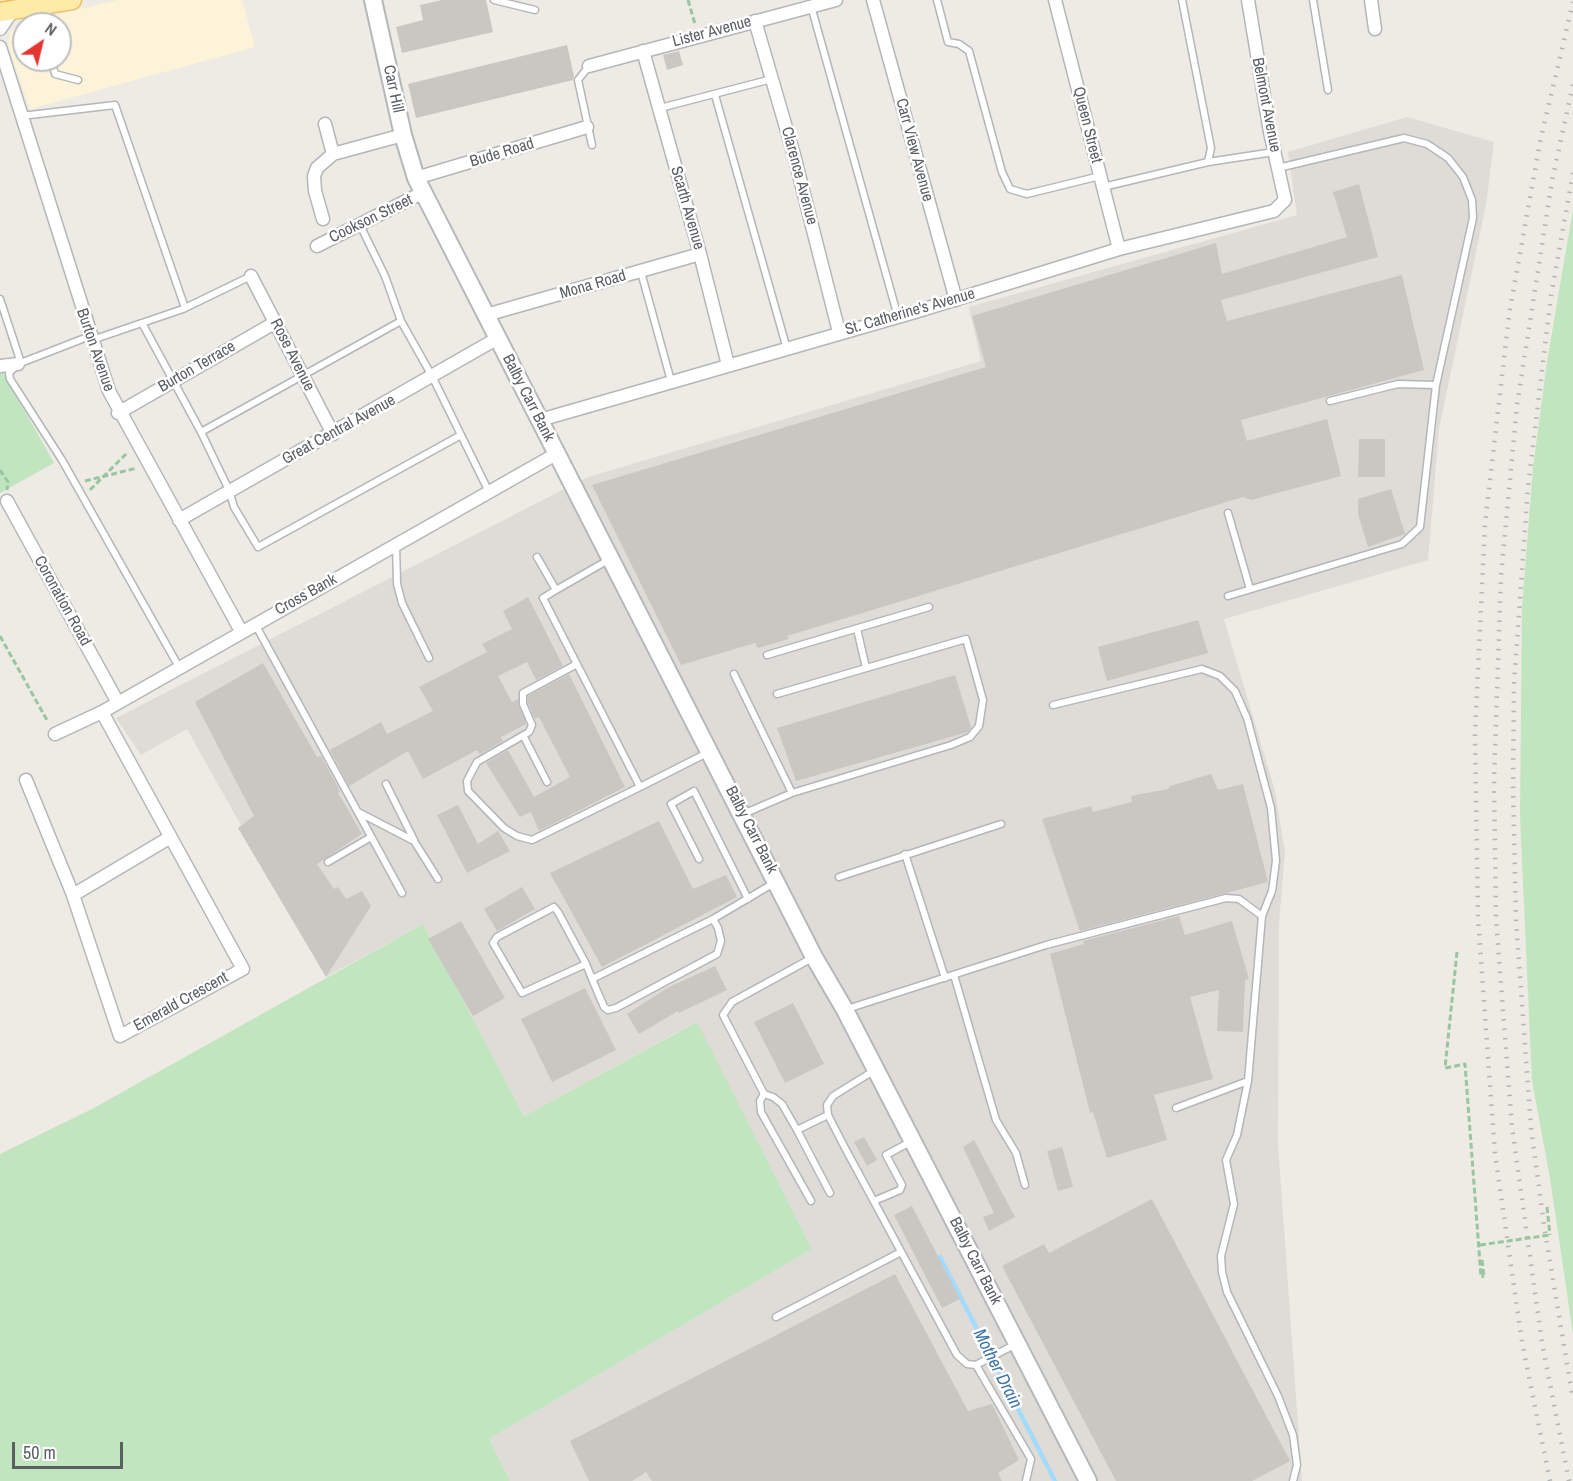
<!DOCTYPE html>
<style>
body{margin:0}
#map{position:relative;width:1573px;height:1481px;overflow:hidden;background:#edebe3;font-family:"Archivo Narrow",sans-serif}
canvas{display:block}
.north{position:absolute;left:12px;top:12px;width:60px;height:60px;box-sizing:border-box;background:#fff;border:2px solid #bdbfc1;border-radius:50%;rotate:35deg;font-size:16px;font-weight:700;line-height:24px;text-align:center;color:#5b5f63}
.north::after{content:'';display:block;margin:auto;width:21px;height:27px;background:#e63530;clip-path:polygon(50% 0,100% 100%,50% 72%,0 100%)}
.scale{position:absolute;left:12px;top:1442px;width:111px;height:27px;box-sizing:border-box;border:3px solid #5b5f63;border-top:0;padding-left:8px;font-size:18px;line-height:21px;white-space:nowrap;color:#5b5f63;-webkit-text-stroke:4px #fff;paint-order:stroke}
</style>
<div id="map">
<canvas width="1573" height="1481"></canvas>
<div class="north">N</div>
<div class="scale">50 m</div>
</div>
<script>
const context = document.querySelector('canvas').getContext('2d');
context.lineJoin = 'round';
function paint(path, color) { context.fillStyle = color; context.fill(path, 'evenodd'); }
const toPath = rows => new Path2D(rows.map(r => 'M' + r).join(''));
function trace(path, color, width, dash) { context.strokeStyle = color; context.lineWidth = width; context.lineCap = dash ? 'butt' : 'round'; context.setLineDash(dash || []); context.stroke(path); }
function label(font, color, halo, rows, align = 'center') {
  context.font = font + ' "Archivo Narrow",sans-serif'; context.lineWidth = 5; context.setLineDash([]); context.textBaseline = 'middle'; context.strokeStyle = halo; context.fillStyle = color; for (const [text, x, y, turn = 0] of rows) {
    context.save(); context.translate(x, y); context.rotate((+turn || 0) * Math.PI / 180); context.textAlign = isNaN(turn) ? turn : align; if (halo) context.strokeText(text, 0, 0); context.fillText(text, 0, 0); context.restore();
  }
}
const commercial = toPath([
 [118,0,242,0,255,47,30,109,8,45,11,30,26,22],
 [24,24,60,24,60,60,24,60]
]);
const industrial = toPath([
 [1407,117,1494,142,1486,205,1439,429,1428,560,1224,619,1275,791,1285,853,1279,923,1278,1144,1302,1481,510,1481,489,1439,812,1249,696,1022,524,1116,423,924,326,977,187,729,141,755,116,718,588,477,981,361,969,307,1297,215,1288,152]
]);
const green = toPath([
 [1573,209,1573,1334,1550,1178,1532,1081,1520,816,1522,608,1533,468,1547,362],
 [0,367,54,463,0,493],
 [423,924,524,1116,697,1022,812,1249,489,1439,510,1481,0,1481,0,1154,92,1109]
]);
const stream = toPath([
 [940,1257,1055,1481]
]);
const building = toPath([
 [442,0,486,0,493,32,402,53,396,27,423,20,420,5],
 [567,45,574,76,573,80,416,118,408,84],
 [679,51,683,65,667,70,663,55],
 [1359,184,1378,257,1221,300,1227,321,1402,275,1424,370,1241,420,1247,441,1327,419,1341,476,1251,500,1243,497,787,636,789,639,758,648,755,643,681,665,592,485,986,367,972,316,1216,243,1222,274,1347,237,1333,192],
 [1359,439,1385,439,1385,477,1358,477],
 [1391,489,1405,534,1368,547,1358,514,1358,499],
 [528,597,563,666,536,680,527,662,498,676,512,702,518,699,526,724,501,737,503,741,480,754,477,750,423,779,408,751,349,786,330,750,381,722,387,734,433,711,419,687,487,652,482,644,512,629,503,611],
 [1198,620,1208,653,1107,681,1098,647],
 [263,663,317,757,321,756,340,791,338,793,362,834,317,864,334,889,338,887,346,899,362,891,371,906,326,977,238,828,254,816,195,702],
 [569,674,625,787,539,831,531,812,520,817,486,763,508,750,534,797,570,777,539,717,535,719,528,703,528,696],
 [955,675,971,727,968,732,796,781,777,728],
 [1211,774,1218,790,1243,784,1268,882,1080,931,1042,819,1091,806,1093,812,1132,802,1131,796,1168,789,1170,786],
 [458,805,478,844,498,831,510,851,467,873,437,815],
 [659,821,693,889,726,875,737,897,602,967,550,873],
 [522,887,535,909,497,931,484,909],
 [1179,916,1185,935,1232,921,1249,979,1245,980,1243,1032,1217,1031,1219,990,1190,997,1213,1079,1154,1095,1167,1140,1107,1158,1093,1112,1090,1113,1050,954,1084,944,1083,941],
 [461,921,505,998,473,1016,428,939],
 [715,966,727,990,679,1013,678,1011,639,1034,627,1014,667,988],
 [585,988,616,1050,552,1082,521,1019],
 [793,1003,824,1064,785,1083,754,1022],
 [864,1137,877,1160,867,1166,854,1142],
 [974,1140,1015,1217,989,1231,983,1217,994,1213,963,1147],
 [1062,1147,1073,1187,1058,1191,1047,1151],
 [1152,1199,1290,1461,1252,1481,1116,1481,1002,1266,1044,1244,1049,1253],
 [912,1206,960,1299,942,1308,894,1215],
 [895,1274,968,1411,992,1404,1019,1460,998,1473,1002,1481,652,1481,646,1472,632,1481,589,1481,570,1441]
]);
const path = toPath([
 [688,0,695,24],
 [0,470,8,482,7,490],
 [85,481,137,468],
 [90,490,128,452],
 [0,636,48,722],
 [1457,952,1445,1068,1465,1064,1481,1277,1484,1276],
 [1547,1207,1550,1235],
 [1482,1260,1484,1276]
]);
const lane = toPath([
 [494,0,535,10],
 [937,0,948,42,959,44,969,51,1002,172,1010,189,1027,194,1100,176],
 [1313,0,1328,90],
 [47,6,49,24],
 [811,6,898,317],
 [51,60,55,74,78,80],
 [589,66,578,80,592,145],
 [715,95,787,349],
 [660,108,772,79],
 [21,116,115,105,185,308],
 [1208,162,1274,152],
 [1103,187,1208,162,1211,148,1182,0],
 [360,225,385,276,401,321,432,376,489,492],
 [641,272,671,381],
 [0,299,21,363],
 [142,323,201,432,229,490,234,507,258,547,461,435],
 [90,336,18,364,9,373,10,379,62,460,179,667],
 [92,340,183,309,251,276],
 [1330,401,1398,384,1436,385],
 [201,432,401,321],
 [1228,513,1250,589],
 [396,545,397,584,402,603,429,658],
 [537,557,556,590,610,559],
 [556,590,543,598,640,787,709,752],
 [1228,596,1402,544,1420,527,1436,385,1473,218,1472,200,1463,177,1448,158,1427,144,1404,138,1278,168],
 [255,624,402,893],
 [857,629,866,668],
 [767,655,929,607],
 [577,664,523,693,523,704,532,725,529,732,477,762,467,781,468,791,504,828,517,836,532,840,640,787],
 [734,674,792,793,743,814],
 [777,694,966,639,983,700,979,726,970,737,951,745,792,793],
 [1053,705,1202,669,1220,676,1235,691,1247,718,1271,808,1276,861,1272,891,1262,916,1248,1081,1237,1135,1226,1160,1234,1204,1221,1256,1222,1272,1227,1292,1278,1396,1293,1435,1297,1465,1293,1481],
 [524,737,547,782],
 [386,784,414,840],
 [358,812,414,841,438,879],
 [905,854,945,978],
 [699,859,671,804,694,791,748,899],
 [328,862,371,837],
 [839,877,1001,824],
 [713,919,774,883],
 [586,964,522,993,493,943,497,937,554,907,558,912,586,964,592,979,713,919,718,928,721,941,717,954,616,1008,608,1010,604,1007,592,979],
 [954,975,996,1120,1016,1153,1025,1185],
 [847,1009,1046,945,1226,898,1239,899,1262,916],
 [875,1070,833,1096,827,1105,828,1115,845,1148,957,1355,967,1364,976,1365,1016,1344],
 [764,1094,760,1101,761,1112,811,1201],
 [1176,1108,1248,1081],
 [828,1115,797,1130,830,1193],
 [797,1130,782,1104,773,1097,764,1094,723,1015,732,1002,812,958],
 [874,1201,900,1190,902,1185,886,1155,912,1141],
 [776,1317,901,1252],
 [976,1365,1031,1459,1026,1481]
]);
const street = toPath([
 [873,0,956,300],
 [1055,0,1119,249],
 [1371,0,1375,29],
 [755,21,794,155,839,332],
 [0,29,13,10],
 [0,47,109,391,241,631],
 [643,51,700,254,728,365],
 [589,66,836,0],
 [333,154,403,135],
 [416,178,587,127],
 [323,219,315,191,314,176,317,168,333,154,325,124],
 [317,246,424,192],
 [251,276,333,434],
 [486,315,700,254],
 [0,366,18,364],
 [118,413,276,322],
 [540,420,915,312,1119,249,1274,211,1285,200,1270,132,1248,0],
 [7,501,117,701],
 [179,520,498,338],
 [55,734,102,712,556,454],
 [26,780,73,895,120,1036,243,969,102,712],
 [73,895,169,838]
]);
const secondary = toPath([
 [373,0,403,135,416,178,814,957,845,1010,1088,1481]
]);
const primary = toPath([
 [0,12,72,0]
]);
const rail = toPath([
 [1573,173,1551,296,1528,487,1514,684,1513,786,1516,921,1531,1128,1544,1225,1573,1400],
 [1550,1481,1522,1342,1495,1154,1478,918,1475,733,1485,524,1509,315,1540,142,1573,2],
 [1569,1481,1542,1343,1512,1127,1496,920,1494,780,1501,576,1517,405,1552,181,1573,84]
]);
const pathBridge = toPath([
 [1480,1245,1550,1235]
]);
const streetNames = [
 ["Lister Avenue",712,32,-15],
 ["Carr Hill",393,89,78],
 ["Belmont Avenue",1266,105,79],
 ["Queen Street",1087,125,76],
 ["Carr View Avenue",914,150,75],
 ["Bude Road",502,153,-17],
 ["Clarence Avenue",799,176,75],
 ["Scarth Avenue",687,208,74],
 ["Cookson Street",371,219,-26],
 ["Mona Road",593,285,-16],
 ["St. Catherine's Avenue",910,312,-16],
 ["Burton Avenue",95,350,71],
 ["Rose Avenue",292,355,63],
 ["Burton Terrace",197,367,-30],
 ["Balby Carr Bank",528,398,63],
 ["Great Central Avenue",339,430,-29],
 ["Cross Bank",306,595,-29],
 ["Coronation Road",62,601,61],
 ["Balby Carr Bank",751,830,63],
 ["Emerald Crescent",181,1002,-29],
 ["Balby Carr Bank",975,1261,63]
];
const waterNames = [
 ["Mother Drain",997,1369,63]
];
paint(commercial, '#fdf3d8');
paint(industrial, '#dfdcd7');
paint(green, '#c1e5bf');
trace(stream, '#a3dbfd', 4.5);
paint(building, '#cac7c2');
trace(lane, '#b3b6ba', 9);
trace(street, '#b3b6ba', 15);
trace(secondary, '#b4b8bd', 20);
trace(primary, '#efbd5a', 21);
trace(path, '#99c5a3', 3, [6, 3]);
trace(lane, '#fff', 6);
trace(street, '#fff', 12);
trace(secondary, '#fff', 16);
trace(primary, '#feeba8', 18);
trace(rail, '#b2b3b3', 4.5, [1.5, 8]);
trace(pathBridge, '#99c5a3', 3, [6, 3]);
label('16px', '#5b5f63', '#fff', streetNames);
label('italic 18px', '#3d76a7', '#fff', waterNames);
</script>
